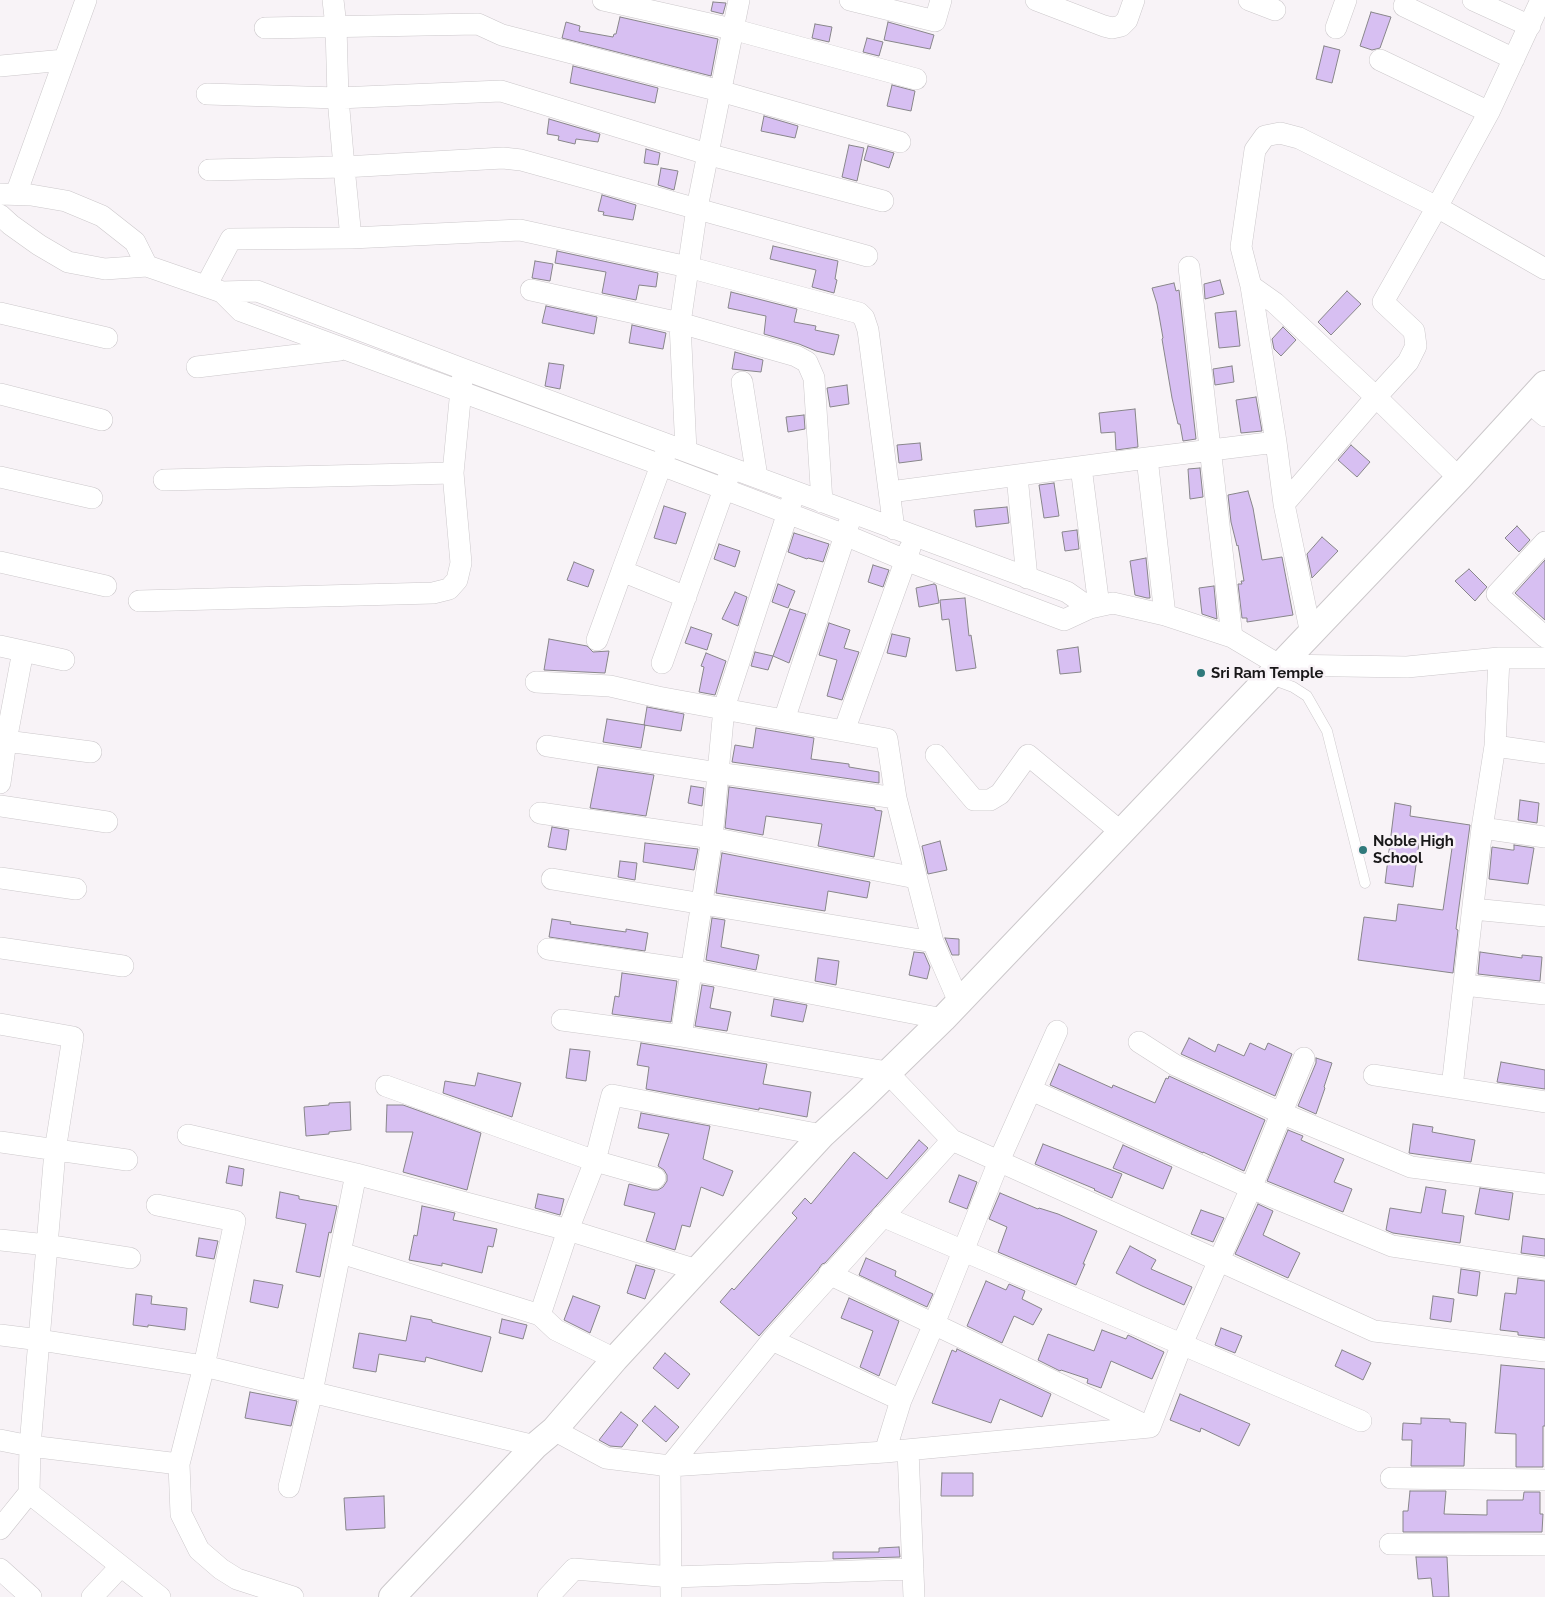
<!DOCTYPE html>
<style>
body{margin:0}
canvas{display:block;background:#f8f3f7}
</style>
<canvas width="1545" height="1597"></canvas>
<script>
const context = document.querySelector('canvas').getContext('2d');
context.lineJoin = 'round';
function paint(path, color) { context.fillStyle = color; context.fill(path, 'evenodd'); }
const toPath = rows => new Path2D(rows.map(r => 'M' + r).join(''));
function trace(path, color, width, dash) { context.strokeStyle = color; context.lineWidth = width; context.lineCap = dash ? 'butt' : 'round'; context.setLineDash(dash || []); context.stroke(path); }
function label(font, color, halo, rows, align = 'center') {
  context.font = font + ' Raleway,sans-serif'; context.lineWidth = 5; context.setLineDash([]); context.textBaseline = 'middle'; context.strokeStyle = halo; context.fillStyle = color; for (const [text, x, y, turn = 0] of rows) {
    context.save(); context.translate(x, y); context.rotate((+turn || 0) * Math.PI / 180); context.textAlign = isNaN(turn) ? turn : align; if (halo) context.strokeText(text, 0, 0); context.fillText(text, 0, 0); context.restore();
  }
}
const building = toPath([
 [713,2,726,3,723,14,711,11,713,2],
 [1371,12,1391,17,1380,48,1372,50,1360,46,1371,12],
 [620,17,718,39,711,76,562,38,566,22,580,26,579,31,613,37,614,34,616,34,620,17],
 [888,22,934,35,930,49,884,40,888,22],
 [815,24,832,27,829,42,812,38,815,24],
 [867,38,883,42,879,56,863,52,867,38],
 [1324,46,1340,50,1332,83,1316,79,1324,46],
 [573,66,658,88,655,103,570,83,573,66],
 [892,85,915,91,911,111,887,106,892,85],
 [764,116,798,126,795,138,761,131,764,116],
 [549,119,600,134,598,142,576,139,575,144,558,140,559,136,547,134,549,119],
 [849,145,864,148,857,181,842,177,849,145],
 [868,146,894,153,889,168,864,160,868,146],
 [646,149,660,153,658,165,644,163,646,149],
 [661,168,678,171,674,190,658,185,661,168],
 [602,195,636,205,633,220,603,215,604,212,598,211,602,195],
 [773,246,838,261,835,279,837,280,834,293,812,287,816,270,770,259,773,246],
 [557,251,658,273,656,287,639,285,636,300,602,293,606,272,555,263,557,251],
 [535,261,553,264,550,281,532,278,535,261],
 [1220,280,1224,294,1205,299,1204,284,1220,280],
 [1174,283,1176,291,1179,290,1196,439,1183,441,1180,424,1178,424,1172,398,1162,339,1163,338,1157,304,1152,288,1174,283],
 [1347,291,1361,304,1331,335,1318,322,1347,291],
 [731,292,797,309,794,322,816,326,815,330,839,335,834,355,816,351,799,344,764,334,766,316,728,308,731,292],
 [546,306,597,317,594,334,542,323,546,306],
 [1236,311,1240,346,1219,348,1215,313,1236,311],
 [632,325,666,333,663,349,629,343,632,325],
 [1283,327,1296,340,1281,356,1274,349,1272,339,1283,327],
 [735,352,763,360,761,372,732,369,735,352],
 [549,363,564,365,560,389,545,386,549,363],
 [1232,366,1234,382,1215,385,1213,369,1232,366],
 [847,385,849,404,830,407,827,388,847,385],
 [1256,397,1262,431,1241,433,1236,400,1256,397],
 [1135,409,1138,447,1116,450,1115,432,1101,433,1099,413,1135,409],
 [804,415,805,429,788,432,786,417,804,415],
 [920,443,922,460,899,463,897,445,920,443],
 [1351,445,1370,462,1357,477,1338,460,1351,445],
 [1200,468,1203,497,1190,499,1188,469,1200,468],
 [1054,483,1059,516,1044,518,1039,485,1054,483],
 [1248,491,1253,508,1262,560,1282,557,1293,615,1247,622,1247,618,1242,618,1238,584,1242,584,1241,581,1244,581,1238,545,1237,546,1231,522,1228,495,1248,491],
 [664,506,686,513,676,544,654,538,664,506],
 [1007,507,1009,523,976,527,974,510,1007,507],
 [1517,526,1530,540,1519,552,1505,538,1517,526],
 [1077,530,1079,549,1065,551,1062,532,1077,530],
 [794,533,829,544,823,562,808,558,807,559,788,552,794,533],
 [1322,537,1338,551,1312,578,1307,554,1322,537],
 [719,544,740,551,735,567,714,559,719,544],
 [1146,558,1150,598,1147,598,1135,595,1130,561,1146,558],
 [1545,560,1545,620,1515,593,1545,560],
 [574,562,594,570,588,587,567,580,574,562],
 [873,565,889,570,883,587,868,582,873,565],
 [1469,569,1487,587,1475,601,1455,581,1469,569],
 [778,584,795,591,788,608,772,602,778,584],
 [934,584,936,585,939,603,919,607,916,588,934,584],
 [1214,586,1217,619,1202,614,1199,588,1214,586],
 [735,592,747,597,738,626,722,619,735,592],
 [965,598,969,636,971,635,976,668,956,671,949,619,942,620,940,600,965,598],
 [790,609,806,614,789,663,773,656,790,609],
 [829,623,850,630,844,648,859,652,842,700,827,696,837,660,819,655,829,623],
 [691,627,712,634,707,650,685,643,691,627],
 [892,634,910,638,906,657,887,653,892,634],
 [549,639,587,646,593,652,609,651,605,673,544,670,549,639],
 [1078,647,1081,672,1060,674,1057,650,1078,647],
 [755,652,773,656,768,670,751,666,755,652],
 [706,653,726,661,715,695,699,692,704,667,701,666,706,653],
 [647,707,684,714,681,731,644,725,647,707],
 [607,719,645,725,641,748,603,742,607,719],
 [756,728,814,738,811,759,849,764,849,767,879,772,879,783,732,762,735,745,753,748,756,728],
 [598,767,654,775,646,816,590,808,598,767],
 [691,786,704,788,702,806,688,803,691,786],
 [729,787,875,808,875,810,882,811,874,857,818,846,822,824,766,816,763,835,725,828,729,787],
 [1520,800,1539,803,1537,823,1518,820,1520,800],
 [1395,803,1411,806,1410,816,1470,825,1456,929,1458,930,1453,973,1358,960,1364,917,1396,921,1398,904,1443,910,1452,848,1419,843,1413,887,1385,883,1395,803],
 [552,827,569,830,566,850,548,847,552,827],
 [940,841,947,870,928,874,922,846,940,841],
 [645,843,698,849,694,870,643,862,645,843],
 [1514,845,1534,848,1528,884,1489,879,1492,847,1512,850,1514,850,1514,845],
 [722,853,870,882,867,898,828,891,825,911,716,893,722,853],
 [620,861,637,863,635,880,618,877,620,861],
 [712,918,725,920,721,947,759,955,756,970,706,960,712,918],
 [552,919,571,922,570,924,626,932,626,929,648,933,645,951,549,937,552,919],
 [945,938,959,939,959,955,952,955,945,938],
 [914,952,924,953,930,967,927,979,909,975,914,952],
 [1480,952,1522,958,1522,955,1542,957,1540,981,1478,974,1480,952],
 [818,958,839,961,836,985,815,981,818,958],
 [622,973,677,981,671,1022,612,1014,615,996,619,997,622,973],
 [702,985,714,987,710,1008,731,1012,727,1031,695,1026,702,985],
 [774,999,807,1005,803,1022,771,1016,774,999],
 [1189,1038,1215,1052,1218,1044,1244,1056,1250,1043,1265,1050,1268,1043,1292,1054,1275,1096,1181,1054,1189,1038],
 [641,1043,767,1064,763,1084,811,1092,807,1117,759,1108,759,1110,646,1089,649,1067,637,1065,641,1043],
 [570,1049,590,1051,586,1081,566,1078,570,1049],
 [1316,1058,1332,1063,1324,1087,1325,1088,1316,1114,1298,1106,1316,1063,1316,1058],
 [1501,1062,1545,1070,1545,1089,1497,1082,1501,1062],
 [1059,1064,1112,1088,1113,1085,1155,1103,1166,1078,1168,1079,1169,1076,1265,1120,1244,1171,1203,1152,1203,1153,1050,1085,1059,1064],
 [478,1073,521,1083,512,1117,443,1093,445,1081,475,1086,478,1073],
 [350,1102,351,1130,329,1132,329,1134,306,1136,304,1107,329,1105,329,1103,350,1102],
 [387,1105,403,1105,481,1133,467,1190,403,1172,413,1132,386,1132,387,1105],
 [641,1113,710,1126,703,1159,733,1171,723,1196,701,1187,690,1227,682,1225,675,1250,646,1241,655,1213,624,1205,629,1184,652,1190,658,1190,663,1187,667,1181,667,1175,664,1170,658,1166,669,1134,638,1128,641,1113],
 [1413,1124,1433,1127,1432,1132,1475,1140,1471,1162,1409,1153,1413,1124],
 [1288,1130,1303,1136,1301,1140,1344,1159,1334,1182,1352,1189,1343,1212,1267,1181,1288,1130],
 [919,1140,928,1148,825,1263,822,1264,817,1271,759,1336,720,1302,732,1288,734,1290,797,1218,792,1213,805,1198,811,1204,854,1152,887,1179,919,1140],
 [1043,1144,1122,1174,1112,1198,1094,1190,1095,1189,1035,1164,1043,1144],
 [1123,1145,1172,1167,1163,1189,1113,1168,1123,1145],
 [229,1166,244,1169,242,1186,226,1183,229,1166],
 [959,1175,977,1182,967,1209,949,1202,959,1175],
 [1426,1187,1446,1190,1442,1213,1464,1216,1460,1243,1393,1233,1386,1230,1390,1208,1421,1213,1426,1187],
 [1480,1188,1513,1193,1509,1220,1475,1214,1480,1188],
 [280,1192,299,1196,299,1199,337,1206,331,1233,329,1232,320,1277,296,1272,306,1224,276,1218,280,1192],
 [1000,1193,1038,1209,1039,1208,1058,1214,1097,1231,1083,1264,1085,1264,1076,1285,998,1252,1007,1227,989,1219,1000,1193],
 [538,1194,564,1199,560,1215,535,1208,538,1194],
 [1258,1204,1273,1211,1263,1235,1300,1253,1288,1278,1235,1254,1258,1204],
 [422,1206,455,1213,453,1220,497,1229,493,1247,488,1246,482,1273,442,1263,442,1266,409,1260,414,1235,417,1236,422,1206],
 [1201,1210,1224,1218,1213,1242,1191,1234,1201,1210],
 [1523,1236,1545,1239,1545,1256,1521,1253,1523,1236],
 [199,1238,218,1241,214,1259,196,1256,199,1238],
 [1130,1246,1156,1260,1151,1269,1192,1287,1184,1305,1142,1286,1116,1273,1130,1246],
 [866,1258,896,1271,895,1276,933,1294,927,1307,859,1275,866,1258],
 [636,1265,655,1270,645,1299,627,1293,636,1265],
 [1461,1269,1480,1272,1477,1296,1458,1293,1461,1269],
 [1518,1278,1545,1281,1545,1338,1518,1335,1518,1332,1500,1330,1505,1293,1516,1294,1518,1278],
 [254,1280,283,1285,278,1308,250,1302,254,1280],
 [986,1281,1006,1290,1009,1284,1025,1291,1022,1299,1042,1309,1033,1325,1014,1316,1002,1343,967,1326,986,1281],
 [136,1294,152,1296,151,1304,187,1308,185,1330,148,1325,148,1327,133,1325,136,1294],
 [573,1296,600,1306,590,1333,564,1320,573,1296],
 [1433,1296,1454,1299,1451,1322,1430,1319,1433,1296],
 [849,1298,899,1321,879,1376,860,1367,873,1331,841,1318,849,1298],
 [411,1316,432,1320,432,1322,491,1337,482,1372,426,1357,425,1362,379,1354,376,1372,353,1368,359,1333,406,1341,411,1316],
 [502,1319,527,1325,523,1339,499,1333,502,1319],
 [1221,1328,1242,1336,1235,1353,1215,1345,1221,1328],
 [1102,1330,1126,1339,1128,1335,1164,1352,1152,1379,1111,1361,1101,1388,1087,1383,1088,1379,1061,1370,1060,1371,1038,1360,1048,1334,1094,1351,1102,1330],
 [957,1349,1051,1394,1042,1417,1000,1399,991,1423,932,1403,952,1350,956,1352,957,1349],
 [1342,1350,1371,1363,1363,1380,1335,1366,1342,1350],
 [665,1353,690,1374,678,1389,653,1368,665,1353],
 [1501,1365,1545,1369,1545,1426,1543,1426,1543,1467,1516,1467,1516,1434,1495,1433,1501,1365],
 [250,1392,297,1401,291,1426,245,1418,250,1392],
 [1180,1394,1250,1424,1239,1446,1201,1428,1200,1432,1170,1420,1180,1394],
 [655,1406,679,1427,666,1442,642,1421,655,1406],
 [621,1412,638,1425,622,1447,610,1446,599,1440,621,1412],
 [1421,1418,1450,1419,1450,1422,1466,1423,1464,1466,1411,1466,1412,1440,1402,1440,1403,1423,1421,1424,1421,1418],
 [942,1473,973,1473,973,1496,941,1496,942,1473],
 [1410,1491,1446,1491,1444,1514,1487,1515,1487,1500,1523,1500,1524,1492,1540,1492,1540,1514,1543,1514,1542,1532,1403,1532,1403,1511,1408,1511,1410,1491],
 [384,1496,385,1528,346,1530,344,1498,384,1496],
 [899,1547,900,1557,833,1559,833,1552,879,1552,879,1548,899,1547],
 [1416,1557,1447,1557,1449,1597,1433,1597,1431,1578,1418,1579,1416,1557]
]);
const service = toPath([
 [1269,678,1293,687,1307,696,1327,731,1365,883]
]);
const minor = toPath([
 [333,0,336,26,338,98,344,167,503,158,521,160,867,256],
 [603,0,732,29,916,79],
 [850,0,935,21,941,0],
 [1036,0,1104,26,1112,28,1121,26,1127,20,1134,0],
 [1249,0,1275,10],
 [1473,0,1530,26],
 [1404,6,1514,59],
 [265,28,478,24,502,35,720,91,900,142],
 [1336,28,1346,0],
 [1380,60,1489,112],
 [0,66,64,60],
 [207,94,338,98,501,91,707,154,883,201],
 [209,170,344,167,351,238],
 [0,194,31,195,66,201,102,216,135,242,147,266],
 [16,194,86,0],
 [0,215,11,225,39,245,68,262,105,269,147,266,222,292,257,291,463,369,1067,592,1090,608],
 [1189,267,1232,637],
 [206,286,231,239,351,238,520,230,688,267,859,313,864,318,868,330,894,529],
 [1251,286,1275,303,1376,397,1459,478],
 [531,290,680,323,796,356,807,362,814,378,822,502],
 [222,292,241,311,661,465,845,535,905,560,1064,620,1090,608,1113,603,1165,615,1232,637,1279,665,1407,667,1499,658,1545,658],
 [0,313,107,338],
 [197,367,340,350],
 [742,382,757,477],
 [0,394,102,420],
 [1529,402,1545,416],
 [686,451,680,323,697,208,739,0],
 [1147,458,1165,615],
 [1081,467,1099,606],
 [1017,476,1027,578],
 [0,477,92,498],
 [164,480,453,473],
 [890,492,1147,458,1276,442],
 [1284,504,1376,397,1408,362,1416,346,1414,331,1383,302,1437,207,1489,112,1541,0],
 [1545,542,1497,594,1545,637],
 [0,562,106,586],
 [622,571,666,452],
 [139,601,433,593,449,589,457,580,461,563,453,473,462,379],
 [1311,634,1284,504,1276,442,1251,286,1241,247,1255,150,1265,136,1280,133,1299,138,1437,207,1545,269],
 [597,640,622,571,686,597],
 [0,646,64,660],
 [23,651,6,741,91,752],
 [662,663,729,475],
 [536,682,610,686,658,697,887,739,896,798,933,942,959,1002],
 [784,720,849,523],
 [844,731,910,548],
 [0,740,6,741,0,783],
 [547,746,719,773,896,798],
 [1495,746,1545,753],
 [936,755,974,800,990,800,1000,794,1028,755,1121,832],
 [0,806,107,822],
 [540,813,712,838,916,878],
 [1482,828,1545,837],
 [0,878,76,889],
 [552,879,933,942],
 [1473,909,1545,916],
 [0,948,123,966],
 [548,949,691,970,943,1019],
 [1464,985,1545,994],
 [562,1020,681,1036,887,1072,952,1140,1374,1331,1545,1351],
 [0,1024,73,1037,55,1151,30,1446,29,1493,0,1529],
 [681,1036,712,838,724,708,792,500],
 [1139,1042,1175,1065,1281,1113,1411,1167,1545,1184],
 [1374,1075,1545,1102],
 [386,1086,595,1161,655,1178],
 [1452,1087,1482,828,1495,746,1499,658],
 [1031,1090,1251,1188,1392,1246,1545,1269],
 [188,1135,356,1174,568,1230,697,1270],
 [0,1142,127,1160],
 [157,1205,235,1221,204,1366,179,1464,181,1514,199,1550,221,1569,237,1579,293,1597],
 [882,1216,1361,1421],
 [0,1240,47,1245,130,1258],
 [341,1253,540,1315,556,1330,615,1359],
 [829,1274,1149,1427],
 [540,1315,568,1230,595,1161,612,1095,822,1135],
 [0,1335,40,1340,204,1366,535,1446],
 [772,1340,901,1400],
 [1150,1427,1182,1344,1251,1188,1304,1058],
 [554,1430,606,1458,670,1466,885,1452,1150,1427],
 [0,1440,30,1446,179,1464],
 [908,1450,914,1597],
 [885,1452,901,1400,934,1324,999,1161,1057,1031],
 [1391,1478,1545,1480],
 [289,1487,312,1392,356,1174],
 [29,1493,160,1597],
 [1390,1544,1545,1545],
 [0,1569,31,1597],
 [92,1597,121,1566],
 [548,1597,574,1569,672,1577,913,1569],
 [671,1597,670,1466,772,1340,952,1140]
]);
const tertiary = toPath([
 [392,1597,535,1446,554,1430,615,1359,822,1135,861,1099,943,1019,1459,478,1545,384]
]);
const markers = [
 [1201,673,5,"#2f797b"],
 [1363,850,5,"#2f797b"]
];
const poiNames = [
 ["Sri Ram Temple",1211,673],
 ["Noble High",1373,841],
 ["School",1373,858]
];
paint(building, '#d7bff2');
trace(building, '#88868a', 1);
trace(service, '#ccc8cb', 11);
trace(minor, '#ccc8cb', 22);
trace(tertiary, '#ccc8cb', 28);
trace(service, '#fff', 10);
trace(minor, '#fff', 21);
trace(tertiary, '#fff', 26);
for (const [x, y, r, color] of markers) { const dot = new Path2D(); dot.arc(x, y, r, 0, 2 * Math.PI); context.fillStyle = color; context.fill(dot); trace(dot, '#f8f3f7', 2); }
label('bold 15px', '#191819', '#f8f3f7', poiNames, 'left');
</script>
